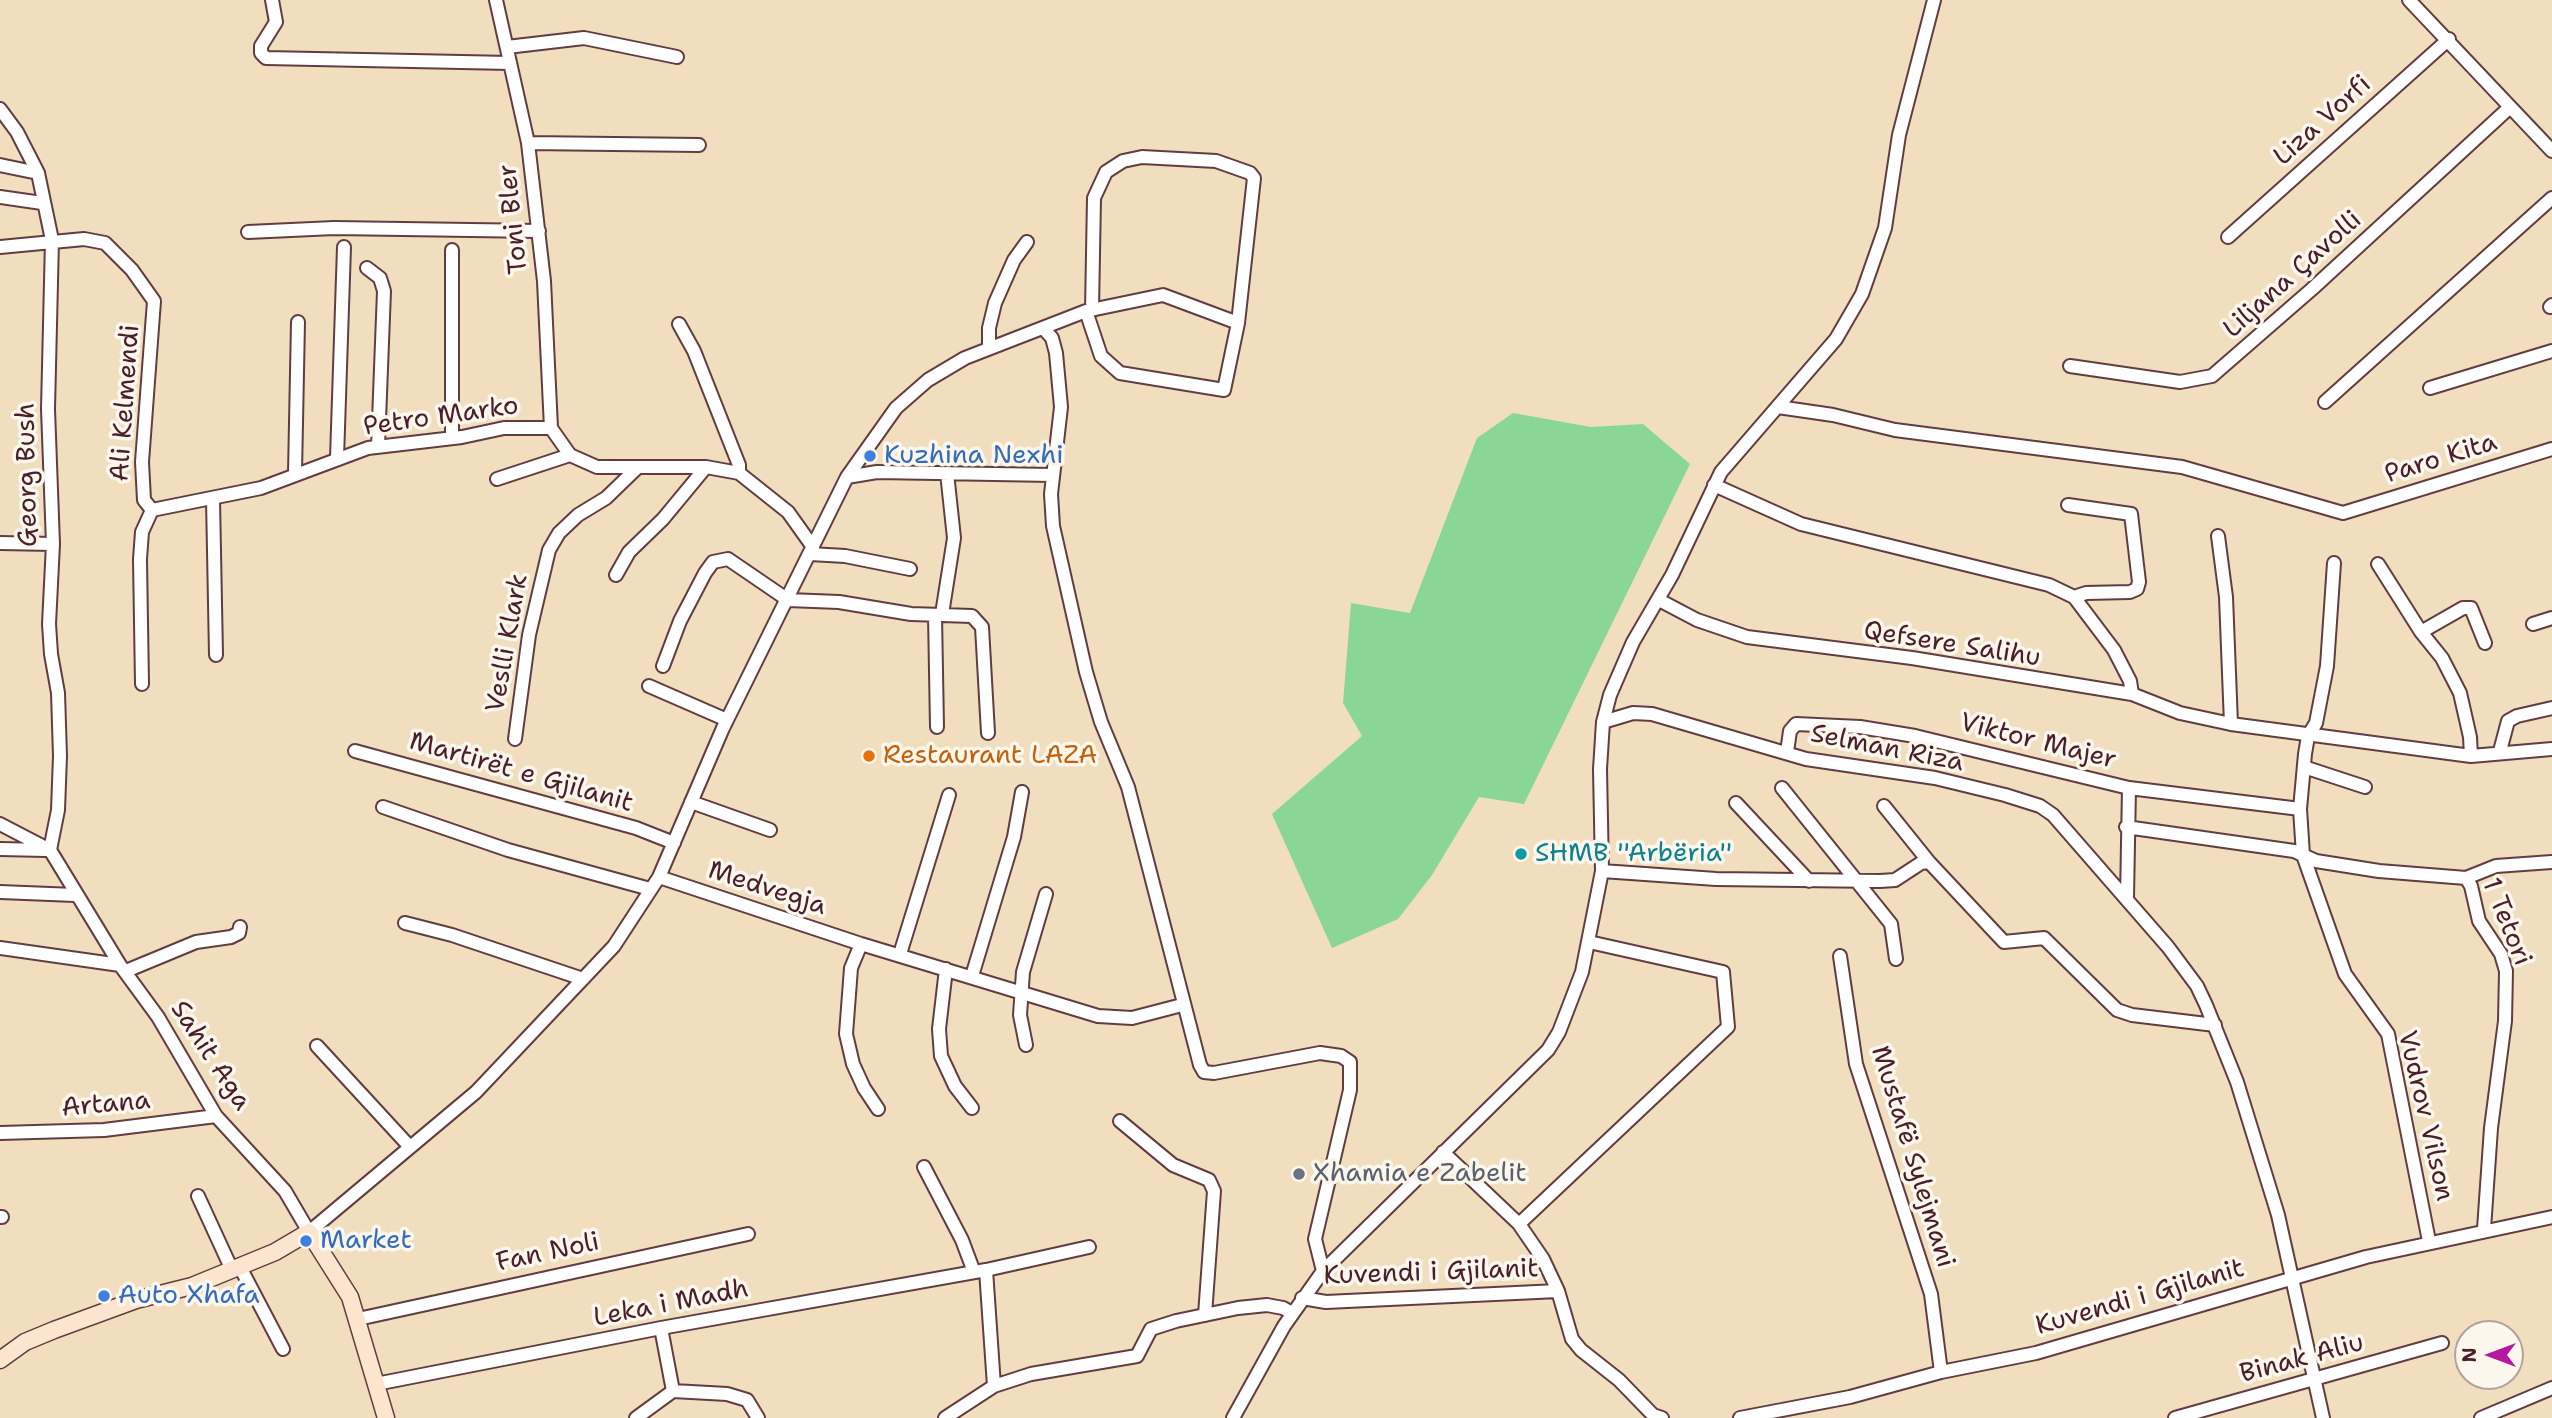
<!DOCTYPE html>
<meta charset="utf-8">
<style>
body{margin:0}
#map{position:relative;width:2552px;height:1418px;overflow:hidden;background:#f0debe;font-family:"Shantell Sans",sans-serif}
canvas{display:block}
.north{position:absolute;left:2454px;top:1320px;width:70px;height:70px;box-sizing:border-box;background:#fbf7ec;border:2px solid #b4a19f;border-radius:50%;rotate:270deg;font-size:19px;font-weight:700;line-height:28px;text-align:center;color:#4a1f2b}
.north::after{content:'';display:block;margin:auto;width:24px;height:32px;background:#b5179e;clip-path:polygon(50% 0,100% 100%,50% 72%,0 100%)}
</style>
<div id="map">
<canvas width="2552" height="1418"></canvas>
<div class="north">N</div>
</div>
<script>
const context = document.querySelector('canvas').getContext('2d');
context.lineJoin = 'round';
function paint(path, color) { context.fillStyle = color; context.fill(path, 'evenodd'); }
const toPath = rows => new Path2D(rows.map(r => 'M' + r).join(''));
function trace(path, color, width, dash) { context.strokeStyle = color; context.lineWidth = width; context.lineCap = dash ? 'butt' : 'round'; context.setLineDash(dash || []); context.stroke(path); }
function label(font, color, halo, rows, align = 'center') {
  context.font = font + ' "Shantell Sans",sans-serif'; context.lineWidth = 7; context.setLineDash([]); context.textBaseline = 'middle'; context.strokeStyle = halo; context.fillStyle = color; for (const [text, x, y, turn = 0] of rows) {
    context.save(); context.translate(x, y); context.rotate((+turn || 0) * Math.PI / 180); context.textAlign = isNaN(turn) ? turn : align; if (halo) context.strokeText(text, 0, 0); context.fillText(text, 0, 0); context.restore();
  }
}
const green = toPath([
 [1513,413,1591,427,1643,424,1690,464,1524,804,1479,797,1432,875,1398,919,1332,948,1272,814,1362,736,1343,703,1351,603,1410,613,1477,438]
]);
const street = toPath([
 [272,0,276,22,261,46,261,53,266,58,510,63],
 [496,0,528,143],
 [2409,0,2552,151],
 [507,47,584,38,677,57],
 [0,109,17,132,38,173,52,240,48,409,53,544,49,624,51,654,58,693,60,756,58,810,50,850],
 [699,145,528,143,544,281,551,428,570,455,597,467,706,467,739,473,788,512,813,547],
 [0,165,38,173],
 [0,197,42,203],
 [248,232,334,228,539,231],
 [2228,237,2449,39],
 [0,247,84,239,105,243,132,270,154,301,142,462,144,500,152,510],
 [452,250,452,438],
 [367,268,380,278,384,291,378,446],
 [2550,307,2552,305],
 [1086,311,1101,356,1120,373,1224,390,1238,323,1254,178,1250,173,1216,161,1142,157,1123,161,1106,172,1094,198,1092,310],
 [679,324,694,351,739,465,739,473],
 [1043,328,1052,338,1056,353,1061,407,1051,494,1053,526,1086,672,1101,722,1128,787,1200,1065,1204,1072,1214,1073,1320,1053,1341,1056,1350,1062,1350,1090,1315,1239,1323,1271],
 [989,348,989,328,995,303,1014,260,1027,242],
 [2070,366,2180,382,2212,376,2312,289,2509,108],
 [2430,388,2552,351],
 [2325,402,2552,198],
 [1778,407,1833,415,1895,430,2182,467,2343,513,2552,449],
 [337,458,344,247],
 [295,473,298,322],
 [847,477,877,472,1053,475],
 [497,479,570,455],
 [1714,485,1801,524,2049,585,2074,597,2114,650,2130,681,2132,694],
 [213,499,216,655],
 [2068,505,2131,514,2139,582,2137,589,2130,592,2086,593,2074,597],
 [152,510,261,488,368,448,462,437,504,428,551,428],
 [2218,536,2226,597,2231,724],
 [0,543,53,544],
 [810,554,845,556,910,569],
 [2334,563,2327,666,2316,723,2308,736,2305,754,2300,809,2303,855,2345,974,2388,1034,2429,1241],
 [2378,564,2421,632,2442,658,2460,693,2470,737,2471,756],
 [616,575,629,552,663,519,706,467],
 [1659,600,1697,620,1747,637,1912,658,2132,694,2180,713,2231,724,2471,756,2552,749],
 [942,614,954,538,947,473],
 [935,615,937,727],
 [2533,624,2552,618],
 [2421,632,2463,608,2471,608,2485,643],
 [663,666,680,621,705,573,713,562,728,559,788,600,839,602,911,614,972,616,982,627,988,733],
 [142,684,140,559,142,532,152,510],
 [649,686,727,720],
 [1603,722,1633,713,1652,714,1806,759,1935,778,2005,795,2040,806,2053,815,2168,947,2197,986,2206,1005,2237,1082,2278,1215,2323,1418],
 [515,739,529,635,549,550,559,533,578,515,606,498,636,469],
 [355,751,636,828,674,843],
 [2500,751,2508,721,2517,716,2552,708],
 [1787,752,1790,731,1796,724,1860,727,1915,736,2129,788,2300,809],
 [2304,767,2365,787],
 [1782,788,1891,924,1896,959],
 [691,802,770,830],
 [1736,803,1809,881],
 [1884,806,1929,862],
 [383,807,508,850,650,889],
 [0,824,50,850,120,965,158,1017,216,1116,285,1191,309,1232,476,1092,614,946,659,877,723,728,847,477,896,408,928,380,965,358,1086,311,1163,295,1238,323],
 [2126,827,2294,851,2316,861,2379,871,2466,878,2471,886,2479,921,2501,954,2506,971,2505,1021,2491,1128,2484,1229],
 [0,849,46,850],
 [1602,871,1716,879,1880,881,1895,880,1921,863,1929,862,2004,942,2044,938,2117,1010,2132,1015,2215,1025],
 [659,877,861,944,1098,1016,1132,1018,1182,1005],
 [2466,878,2496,866,2552,862],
 [0,892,75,895],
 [2127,898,2129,788],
 [405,923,452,935,583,979],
 [861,944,851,968,846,1034,853,1064,864,1088,878,1109],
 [0,948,120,965],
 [900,954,949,795],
 [1840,956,1856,1064,1931,1294,1941,1372],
 [946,969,939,1029,941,1056,955,1086,972,1108],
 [126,971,196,942,231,937,239,933,240,927],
 [972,976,1014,837,1022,792],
 [1026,1045,1020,1015,1023,972,1046,894],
 [317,1046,410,1147],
 [1120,1121,1173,1165,1209,1180,1214,1191,1205,1315],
 [0,1133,104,1130,216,1116],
 [1443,1152,1519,1224,1543,1259,1558,1291,1572,1339,1581,1350,1619,1380,1653,1415,1662,1418],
 [924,1167,962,1240,974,1272],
 [198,1196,232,1270],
 [0,1217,2,1217],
 [1519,1224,1728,1027,1723,972,1589,942],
 [240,1267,283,1349],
 [986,1270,1089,1247],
 [1302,1298,1326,1302,1558,1291],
 [358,1319,748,1234],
 [376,1384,661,1328,986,1270,994,1386,945,1418],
 [994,1386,1031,1374,1137,1356,1151,1329,1176,1321,1238,1308,1267,1305,1283,1308,1292,1313],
 [673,1391,727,1394,747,1400,758,1418],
 [636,1418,673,1391,661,1328],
 [1233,1418,1284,1326,1323,1271,1548,1050,1559,1032,1582,972,1602,871,1600,769,1603,722,1610,695,1633,642,1672,575,1721,472,1836,339,1862,294,1885,228,1899,135,1934,0],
 [1740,1418,1850,1397,1941,1372,2036,1353,2366,1257,2552,1217],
 [2175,1418,2442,1343],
 [2481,1418,2552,1388]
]);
const secondary = toPath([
 [0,1360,25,1342,54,1330,136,1300,192,1286,275,1252,309,1232,350,1297,386,1418]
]);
const markers = [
 [870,456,7,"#3f7fe0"],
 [869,756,7,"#e8710a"],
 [1521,854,7,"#0f9aa8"],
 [1299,1174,7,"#6b7280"],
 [306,1241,7,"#3f7fe0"],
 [104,1296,7,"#3f7fe0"]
];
const streetNames = [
 ["Liza Vorfi",2323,121,-42],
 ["Toni Bler",514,219,-96],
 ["Liljana Çavolli",2293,275,-42],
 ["Ali Kelmendi",126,403,-86],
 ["Petro Marko",441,417,-8],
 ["Paro Kita",2441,459,-17],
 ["Georg Bush",28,475,-91],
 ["Veslli Klark",508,643,-80],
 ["Qefsere Salihu",1952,645,9],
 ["Viktor Majer",2038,742,14],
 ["Selman Riza",1887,749,11],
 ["Martirët e Gjilanit",521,773,16],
 ["Medvegja",767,889,18],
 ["1 Tetori",2506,922,68],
 ["Sahit Aga",210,1056,57],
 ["Artana",106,1105,-5],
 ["Vudrov Vilson",2425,1116,77],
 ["Mustafë Sylejmani",1912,1157,73],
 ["Fan Noli",548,1253,-12],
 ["Kuvendi i Gjilanit",1431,1273,-2],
 ["Kuvendi i Gjilanit",2140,1298,-16],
 ["Leka i Madh",671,1304,-11],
 ["Binak Aliu",2302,1359,-15]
];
const shopNames = [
 ["Kuzhina Nexhi",884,456],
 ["Market",320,1241],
 ["Auto Xhafa",118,1296]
];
const foodNames = [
 ["Restaurant LAZA",883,756]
];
const cultureNames = [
 ["SHMB ''Arbëria''",1535,854]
];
const worshipNames = [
 ["Xhamia e Zabelit",1313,1174]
];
paint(green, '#8ad795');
trace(street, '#633c41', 16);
trace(secondary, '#633c41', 19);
trace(street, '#fff', 12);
trace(secondary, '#fce5cf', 16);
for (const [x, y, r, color] of markers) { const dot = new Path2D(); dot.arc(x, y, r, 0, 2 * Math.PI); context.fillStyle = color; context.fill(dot); trace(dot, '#fbf7ec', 2.5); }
label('26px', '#4a1f2b', '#fbf7ec', streetNames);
label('26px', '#366cbe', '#fbf7ec', shopNames, 'left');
label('26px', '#c56008', '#fbf7ec', foodNames, 'left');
label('26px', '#0d838f', '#fbf7ec', cultureNames, 'left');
label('26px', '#5b616d', '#fbf7ec', worshipNames, 'left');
</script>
